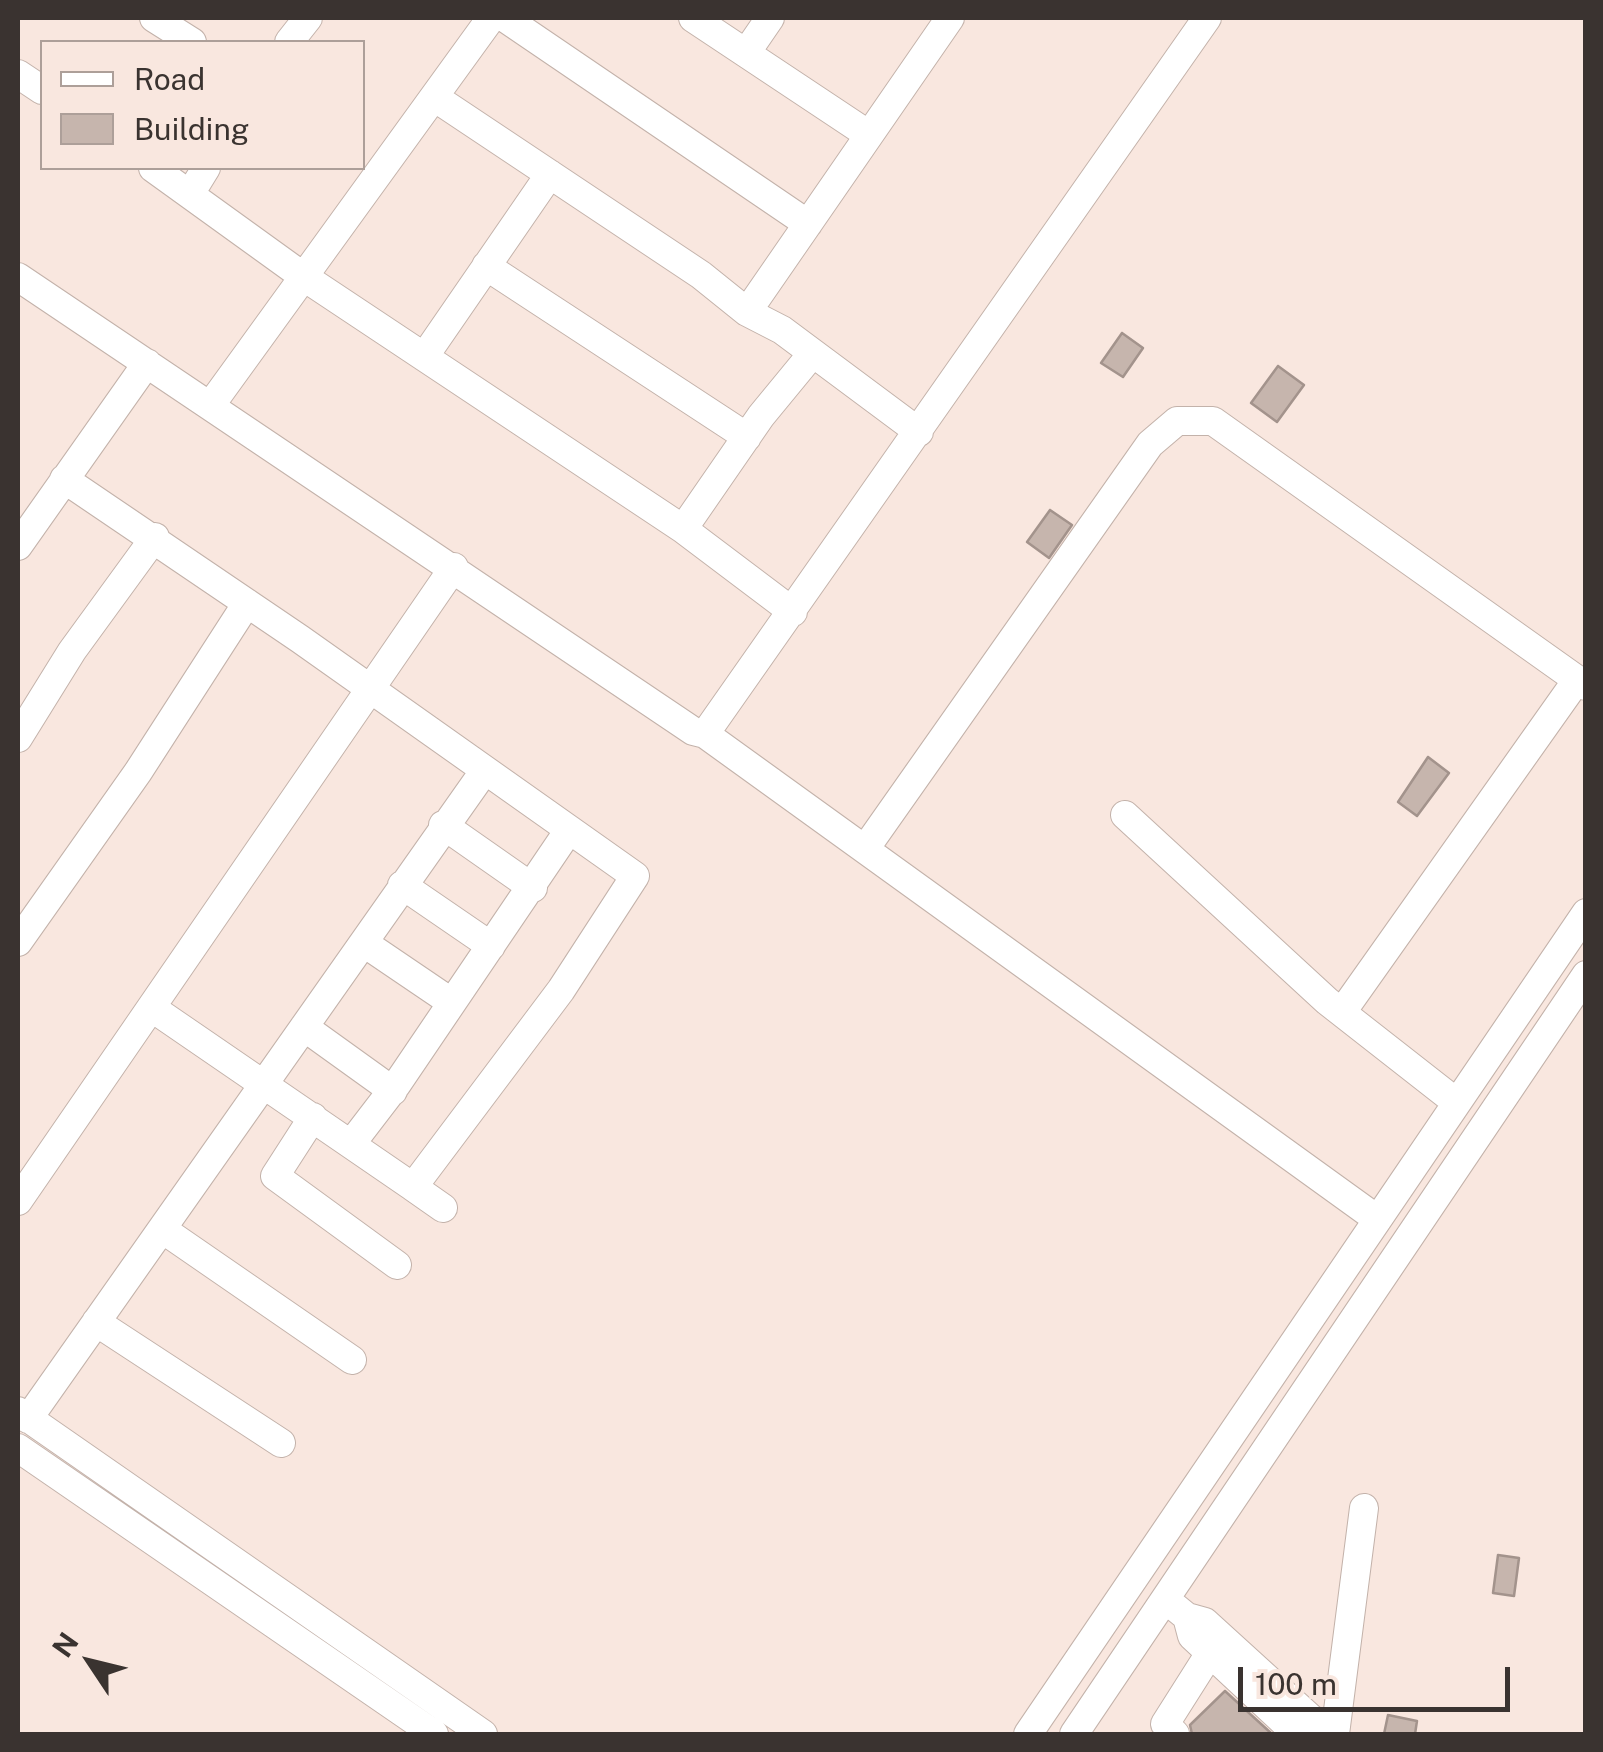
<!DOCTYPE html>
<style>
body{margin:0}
#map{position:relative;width:1603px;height:1752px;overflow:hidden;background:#f9e7df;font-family:"Public Sans",sans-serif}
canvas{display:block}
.frame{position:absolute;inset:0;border:20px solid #3a3330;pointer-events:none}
.legend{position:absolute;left:40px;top:40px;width:325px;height:130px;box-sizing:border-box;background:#f9e7df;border:2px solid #ad9f99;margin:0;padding:12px 18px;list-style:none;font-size:30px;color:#3a3330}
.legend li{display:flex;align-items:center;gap:20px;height:50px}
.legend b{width:50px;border:2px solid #ad9f99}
.north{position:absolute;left:40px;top:1612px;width:100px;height:100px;-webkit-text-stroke:8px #f9e7df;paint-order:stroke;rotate:305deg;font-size:28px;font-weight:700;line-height:40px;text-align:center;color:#3a3330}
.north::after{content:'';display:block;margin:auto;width:35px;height:45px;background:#3a3330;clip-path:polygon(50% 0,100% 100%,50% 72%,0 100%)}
.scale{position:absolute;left:1238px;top:1667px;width:272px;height:45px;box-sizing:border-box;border:5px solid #3a3330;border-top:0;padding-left:12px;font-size:30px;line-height:35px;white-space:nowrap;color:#3a3330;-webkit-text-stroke:8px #f9e7df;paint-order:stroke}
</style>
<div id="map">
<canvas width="1603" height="1752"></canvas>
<div class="frame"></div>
<ul class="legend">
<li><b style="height:12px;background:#fff"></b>Road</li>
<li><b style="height:28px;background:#c6b5ad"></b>Building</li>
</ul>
<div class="north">N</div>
<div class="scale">100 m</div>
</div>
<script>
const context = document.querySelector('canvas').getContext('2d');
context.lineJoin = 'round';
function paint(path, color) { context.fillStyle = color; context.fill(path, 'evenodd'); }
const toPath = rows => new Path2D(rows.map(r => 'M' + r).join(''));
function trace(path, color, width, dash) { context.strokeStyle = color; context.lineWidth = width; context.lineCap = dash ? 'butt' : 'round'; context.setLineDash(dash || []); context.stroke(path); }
const building = toPath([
 [1122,333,1143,348,1123,377,1101,363,1122,333],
 [1278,366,1304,385,1277,422,1251,403,1278,366],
 [1050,510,1072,525,1049,558,1027,542,1050,510],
 [1428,757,1449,773,1417,816,1398,802,1428,757],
 [1498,1555,1519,1558,1514,1596,1493,1593,1498,1555],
 [1225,1691,1272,1734,1192,1734,1190,1725,1225,1691],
 [1388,1715,1417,1721,1415,1734,1384,1734,1388,1715]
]);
const minor = toPath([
 [154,18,192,42],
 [505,18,808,224],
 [693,18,869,135],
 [289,42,308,18],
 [746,53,770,18],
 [18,74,42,90],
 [434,97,701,275,747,312,782,330,919,432],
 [153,168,304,277,683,529,793,612],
 [190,194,206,168],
 [486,266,747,437],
 [18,277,693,731,705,734,1207,18],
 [747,312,950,18],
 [424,357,550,174],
 [210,406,491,18],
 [64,479,300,639,635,876,561,990,413,1187,152,1008],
 [683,529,761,416,812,354],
 [18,546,147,363],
 [705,734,1377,1219],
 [18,738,72,651,155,537],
 [1125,815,1327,1001,1456,1102],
 [443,825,533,888],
 [865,849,1150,444,1177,421,1213,421,1586,686],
 [402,885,491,946],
 [18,942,138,772,247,603],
 [364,943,451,1002],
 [1342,1012,1577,680],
 [304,1027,393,1091],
 [313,1117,275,1176,397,1265],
 [351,1144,397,1084,569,830],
 [413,1187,443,1208],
 [18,1201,454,567],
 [162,1229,352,1360],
 [96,1322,281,1443],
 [18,1411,483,1734],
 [28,1419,485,770],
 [18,1448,434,1734],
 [1165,1599,1187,1617,1205,1622,1328,1734],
 [1187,1617,1192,1636,1297,1734],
 [1028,1734,1586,913],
 [1074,1734,1586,975],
 [1175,1734,1165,1724,1210,1653],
 [1335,1734,1364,1508]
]);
paint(building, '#c6b5ad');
trace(building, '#a3938c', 2.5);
trace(minor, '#c3b2aa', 30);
trace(minor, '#fff', 28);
</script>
